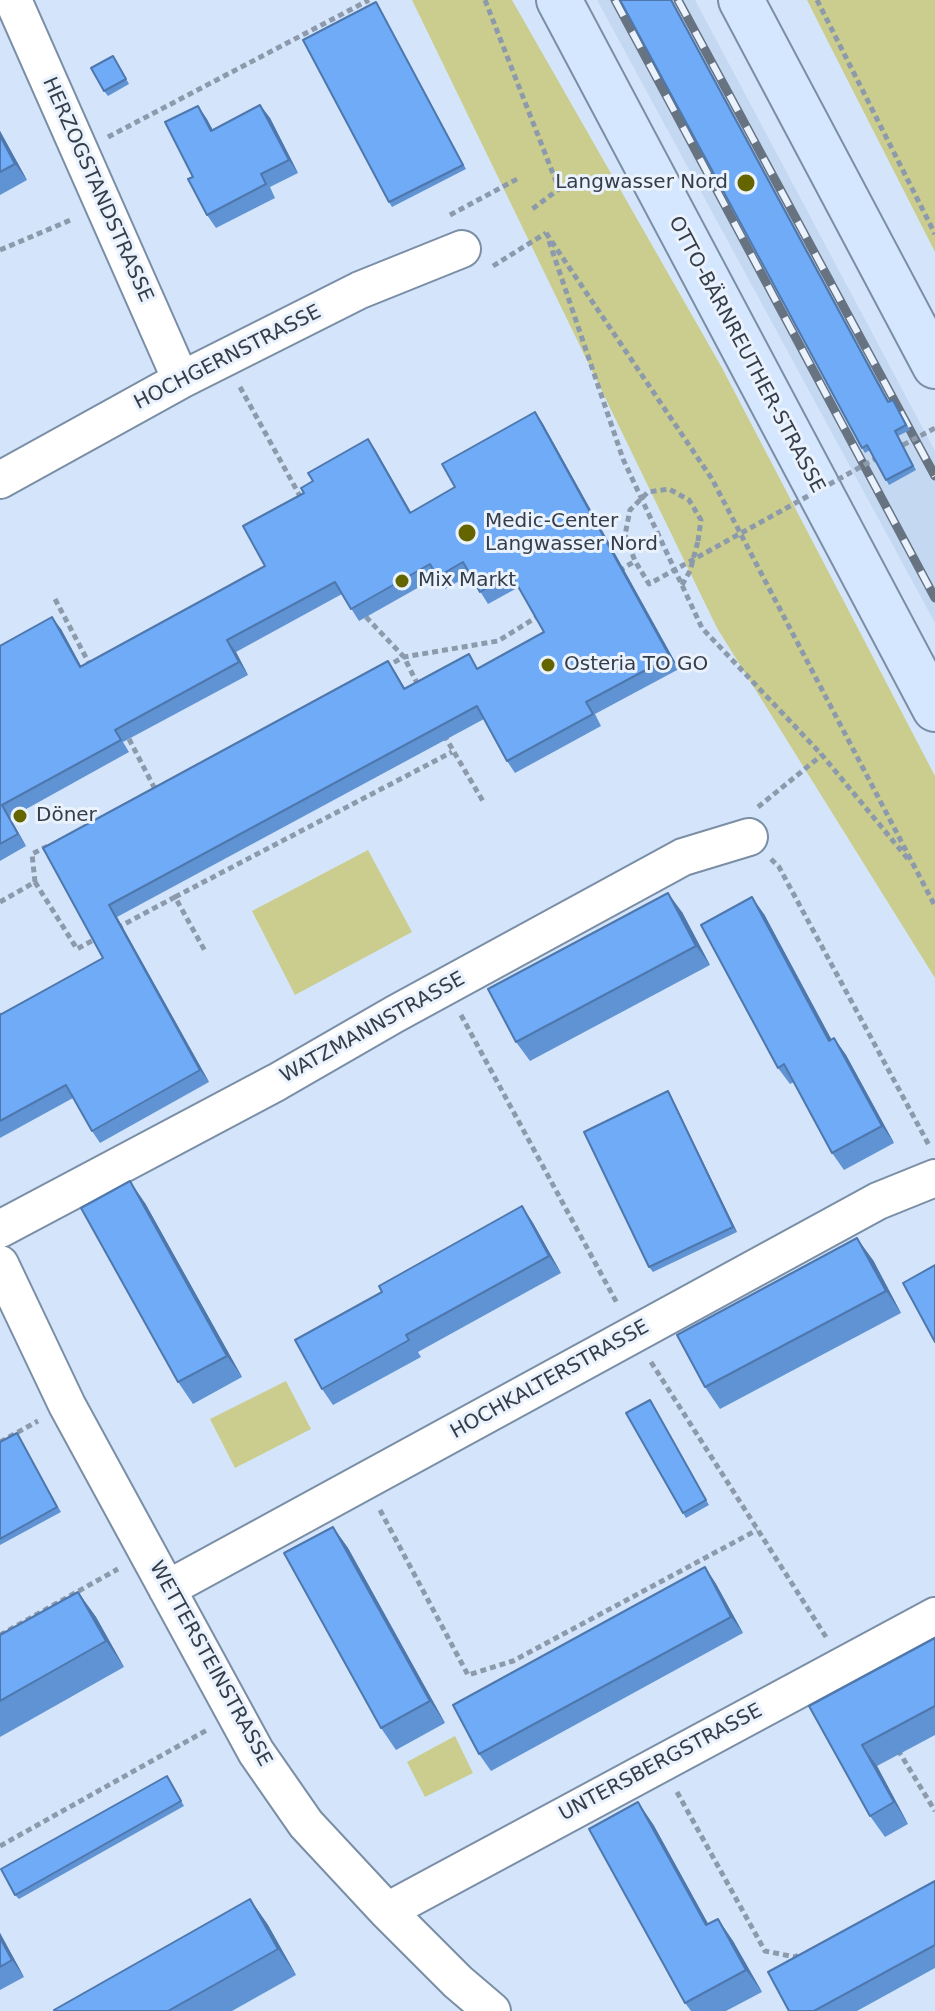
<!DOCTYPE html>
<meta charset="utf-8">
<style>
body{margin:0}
canvas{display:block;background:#d4e5fb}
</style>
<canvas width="935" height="2011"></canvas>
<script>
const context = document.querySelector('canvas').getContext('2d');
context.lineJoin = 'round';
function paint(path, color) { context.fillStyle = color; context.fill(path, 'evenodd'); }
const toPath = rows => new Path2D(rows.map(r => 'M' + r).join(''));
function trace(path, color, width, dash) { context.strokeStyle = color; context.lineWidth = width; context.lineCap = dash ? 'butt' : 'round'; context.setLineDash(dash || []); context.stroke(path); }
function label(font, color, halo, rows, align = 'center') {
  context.font = font + ' "DejaVu Sans",sans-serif'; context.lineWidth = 6; context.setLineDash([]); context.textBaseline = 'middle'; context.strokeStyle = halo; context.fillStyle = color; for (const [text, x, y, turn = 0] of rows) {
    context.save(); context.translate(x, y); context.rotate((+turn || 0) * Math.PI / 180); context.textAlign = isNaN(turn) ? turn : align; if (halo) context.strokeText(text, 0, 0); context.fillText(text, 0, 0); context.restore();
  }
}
const built = toPath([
 [597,0,695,0,935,451,935,623]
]);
const green = toPath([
 [412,0,512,0,721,366,935,776,935,978,717,628],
 [807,0,935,0,935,252,819,24],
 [368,850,412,932,295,995,252,911],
 [286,1381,311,1429,235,1468,210,1419],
 [455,1736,473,1773,425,1797,407,1762]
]);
const path = toPath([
 [485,0,559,189,531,210],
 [817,0,935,234],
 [108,137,369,0],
 [450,215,519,178],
 [546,233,712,479,935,906],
 [549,241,623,459,702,628,822,755,908,859],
 [0,250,73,219],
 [493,266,546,233],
 [240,387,301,498],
 [619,571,635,561],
 [682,585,690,571,698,541],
 [55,599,91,667],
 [366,617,404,657,419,687],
 [385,667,404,657,498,641,540,615],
 [444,735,484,803],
 [129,739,155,789],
 [758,807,822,755],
 [771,859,779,867,930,1147],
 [35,882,77,949,97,938],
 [175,897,452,752],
 [0,902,35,882,32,854,48,846],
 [117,928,175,897,205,951],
 [461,1015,618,1305],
 [651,1362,826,1637],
 [0,1442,38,1421],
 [380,1510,468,1675,513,1661,757,1530],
 [0,1635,118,1569],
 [898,1750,935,1811],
 [677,1792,765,1951,795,1957,800,1954],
 [0,1846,207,1730]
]);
const street = toPath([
 [13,0,181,380],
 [0,480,181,380,360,290,462,249],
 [0,1229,277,1082,395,1014,683,857,749,837],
 [0,1264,67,1405,256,1752,306,1824,387,1911,458,1982,492,2011],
 [167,1589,878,1201,935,1178],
 [387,1911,935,1616]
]);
const secondary = toPath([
 [559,0,935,709],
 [741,0,935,366]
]);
const rail = toPath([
 [615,0,935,598],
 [678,0,935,476]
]);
const pathBridge = toPath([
 [903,445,935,428],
 [698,541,701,520,689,500,669,489,648,492,630,510,625,535,635,561,649,584,875,459]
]);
const wall = toPath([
 [379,7,466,169,392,207,389,202],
 [116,60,129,84,108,96,104,91],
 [260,105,270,118,298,173,270,187,275,198,216,228,207,215,193,177,198,106,213,130],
 [0,131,27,180,0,195],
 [889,402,896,405,910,430,898,436,916,470,889,485,870,450,865,453,862,448],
 [535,412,543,424,679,669,595,714,601,726,515,773,507,761,484,719,117,917,209,1082,100,1143,92,1131,73,1098,0,1138,0,1012,1,1014,103,958,43,848,388,661,405,688,478,668,544,632,519,587,488,604,470,575,445,589,437,577,359,621,342,594,236,652,248,675,123,742,129,752,10,818,26,846,0,861,0,646,61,629,81,666,265,566,304,493,313,481,368,439,376,451,411,512,455,487],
 [682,912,710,965,530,1061,516,1042],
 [764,914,831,1040,834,1038,846,1055,894,1143,844,1170,832,1153,794,1082,790,1084,778,1068],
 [668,1091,737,1232,653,1272,649,1267],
 [145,1203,242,1377,193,1404,178,1382],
 [522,1206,533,1223,561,1273,418,1352,421,1357,333,1405,322,1389,382,1292],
 [873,1260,901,1313,720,1409,705,1387],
 [650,1400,709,1505,686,1518,683,1513],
 [17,1433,61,1512,0,1545,0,1442],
 [333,1527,348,1548,445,1723,396,1750,381,1728],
 [705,1567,716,1584,743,1633,491,1771,479,1754],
 [78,1592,96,1617,124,1667,0,1737,0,1635],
 [935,1638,935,1735,877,1766,908,1824,885,1837,870,1816,809,1706],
 [170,1781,184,1806,19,1899,15,1895],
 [653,1824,708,1924,718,1919,733,1941,762,1992,726,2011,691,2011,685,2003],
 [935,1881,935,1968,857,2011,789,2011],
 [250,1899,268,1925,296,1975,232,2011,55,2011],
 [0,1933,24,1977,0,1990]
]);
const shadedWall = toPath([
 [671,0,672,0,892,407,888,402],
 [260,105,270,118,298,173,289,160],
 [198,106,207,119,220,144,211,131],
 [0,131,27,180,15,164,0,136],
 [535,412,543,424,679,669,670,657],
 [368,439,376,451,418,525,410,513],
 [52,617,61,629,88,679,80,667],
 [227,640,236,652,248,675,239,662],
 [388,661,396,673,412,701,404,689],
 [2,805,10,818,26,846,18,834],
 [668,893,682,912,710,965,696,946],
 [752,897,764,914,841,1057,829,1041],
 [109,905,117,917,209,1082,200,1070],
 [834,1038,846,1055,894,1143,882,1126],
 [668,1091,671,1096,737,1232,733,1227],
 [130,1181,145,1203,242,1377,227,1356],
 [522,1206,533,1223,561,1273,549,1256],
 [857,1238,873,1260,901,1313,886,1291],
 [333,1527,348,1548,445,1723,430,1701],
 [705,1567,716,1584,743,1633,731,1617],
 [78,1592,96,1617,124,1667,106,1641],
 [862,1745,877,1766,908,1824,894,1802],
 [638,1802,653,1824,721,1947,706,1925],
 [250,1899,268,1925,296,1975,278,1949],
 [718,1919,733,1941,762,1992,746,1970],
 [0,1933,24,1977,12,1960,0,1938]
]);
const building = toPath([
 [620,0,671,0,888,402,893,400,906,425,895,431,913,466,886,480,867,445,862,448,620,0],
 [376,2,463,165,389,202,303,40,376,2],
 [113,56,126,79,104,91,91,68,113,56],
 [260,105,289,160,261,174,266,184,207,215,188,179,193,177,165,122,198,106,211,131,260,105],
 [0,136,15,164,0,172,0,136],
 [535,412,670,657,586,702,593,714,507,761,477,706,109,905,200,1070,92,1131,66,1085,0,1121,0,1015,103,958,43,848,388,661,404,689,469,654,477,669,544,632,511,574,480,592,463,562,437,577,430,564,351,609,335,582,227,640,239,662,115,730,121,740,2,805,18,834,0,844,0,646,52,617,80,667,265,566,243,526,304,493,301,488,313,481,308,473,368,439,410,513,455,487,442,464,535,412],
 [668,893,696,946,516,1042,488,989,668,893],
 [752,897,829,1041,834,1038,882,1126,832,1153,784,1064,778,1068,701,925,752,897],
 [668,1091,733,1227,649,1267,584,1132,668,1091],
 [130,1181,227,1356,178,1382,81,1208,130,1181],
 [522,1206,549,1256,406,1335,409,1340,322,1389,295,1340,382,1292,379,1286,522,1206],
 [857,1238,886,1291,705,1387,677,1335,857,1238],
 [935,1265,935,1342,903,1283,935,1265],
 [650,1400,706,1500,683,1513,626,1413,650,1400],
 [17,1433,57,1507,0,1539,0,1442,17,1433],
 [333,1527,430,1701,381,1728,284,1553,333,1527],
 [705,1567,731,1617,479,1754,453,1705,705,1567],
 [78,1592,106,1641,0,1701,0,1635,78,1592],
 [935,1638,935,1706,862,1745,894,1802,870,1816,809,1706,935,1638],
 [167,1776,181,1801,15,1895,1,1869,167,1776],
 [638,1802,706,1925,718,1919,746,1970,685,2003,589,1829,638,1802],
 [935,1881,935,1945,814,2011,789,2011,768,1972,935,1881],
 [250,1899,278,1949,168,2011,55,2011,54,2010,250,1899],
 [0,1938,12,1960,0,1967,0,1938]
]);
const markers = [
 [746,183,10,"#656500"],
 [467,533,10,"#656500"],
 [402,581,8,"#656500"],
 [548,665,8,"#656500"],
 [20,816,8,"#656500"]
];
const poiNames = [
 ["Langwasser Nord",728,183,"right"],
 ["Medic-Center",485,522],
 ["Langwasser Nord",485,545],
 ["Mix Markt",418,581],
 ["Osteria TO GO",564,665],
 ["Döner",36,816]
];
const streetNames = [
 ["HERZOGSTANDSTRASSE",97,190,66],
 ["OTTO-BÄRNREUTHER-STRASSE",746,355,62],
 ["HOCHGERNSTRASSE",228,358,-27],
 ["WATZMANNSTRASSE",373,1028,-29],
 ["HOCHKALTERSTRASSE",550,1380,-29],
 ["WETTERSTEINSTRASSE",210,1664,61],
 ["UNTERSBERGSTRASSE",661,1763,-28]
];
paint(built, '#c4d8f2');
paint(green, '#cacd8d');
trace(street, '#7a8ea6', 40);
trace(secondary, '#7a8ea6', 48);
trace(path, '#8d9aab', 5, [6, 4]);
trace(street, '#fff', 36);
trace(secondary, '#d5e7fe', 44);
trace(rail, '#687382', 9);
trace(rail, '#e9f2fd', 6, [18]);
trace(pathBridge, '#8d9aab', 5, [6, 4]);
paint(wall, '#5f93d4');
paint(shadedWall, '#4e78ad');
paint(building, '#6fabf7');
trace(building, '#4e78ad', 2);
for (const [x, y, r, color] of markers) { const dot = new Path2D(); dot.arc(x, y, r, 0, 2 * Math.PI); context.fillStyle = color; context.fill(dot); trace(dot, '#e9f2fd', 3); }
label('20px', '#353d48', '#e9f2fd', poiNames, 'left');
label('20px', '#353d48', '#e9f2fd', streetNames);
</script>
